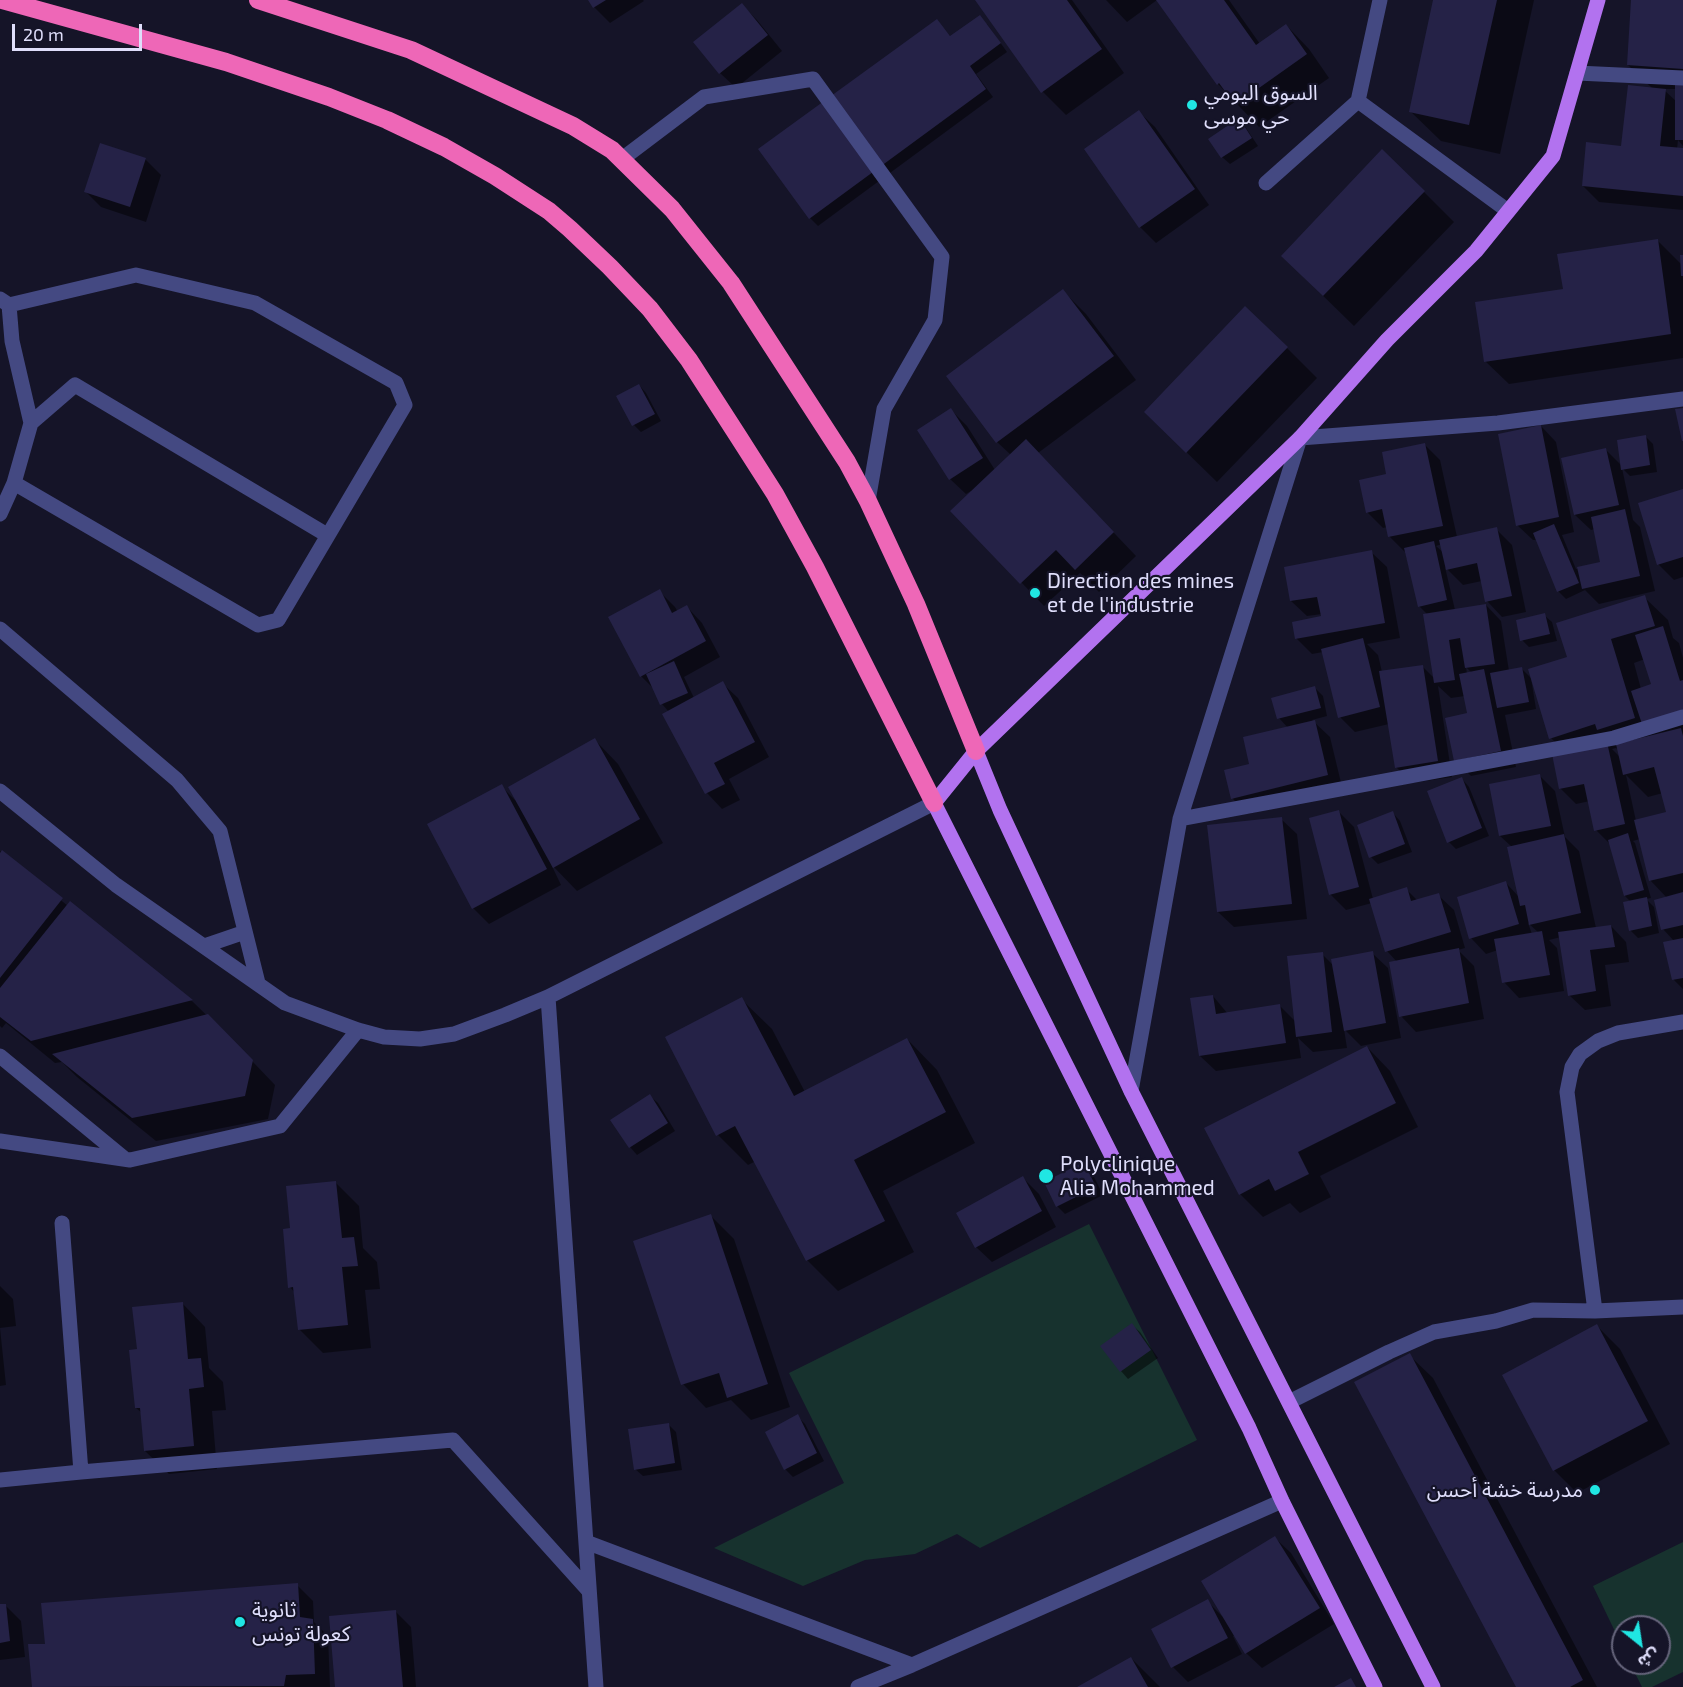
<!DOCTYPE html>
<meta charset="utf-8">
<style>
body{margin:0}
#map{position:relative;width:1683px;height:1687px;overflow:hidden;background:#151428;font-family:"Exo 2","Noto Sans Arabic",sans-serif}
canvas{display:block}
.north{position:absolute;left:1611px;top:1615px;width:60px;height:60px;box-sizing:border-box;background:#151428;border:2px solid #66657c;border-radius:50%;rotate:150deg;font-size:16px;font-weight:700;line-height:24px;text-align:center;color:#dfdefb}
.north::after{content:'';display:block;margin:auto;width:21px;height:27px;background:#20e6e3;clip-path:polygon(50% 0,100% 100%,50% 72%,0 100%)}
.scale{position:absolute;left:12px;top:24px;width:130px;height:27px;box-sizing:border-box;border:3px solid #dfdefb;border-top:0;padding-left:8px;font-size:18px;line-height:21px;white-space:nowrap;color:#dfdefb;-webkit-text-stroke:4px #151428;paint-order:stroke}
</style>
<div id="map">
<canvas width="1683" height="1687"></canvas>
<div class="north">ش</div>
<div class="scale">20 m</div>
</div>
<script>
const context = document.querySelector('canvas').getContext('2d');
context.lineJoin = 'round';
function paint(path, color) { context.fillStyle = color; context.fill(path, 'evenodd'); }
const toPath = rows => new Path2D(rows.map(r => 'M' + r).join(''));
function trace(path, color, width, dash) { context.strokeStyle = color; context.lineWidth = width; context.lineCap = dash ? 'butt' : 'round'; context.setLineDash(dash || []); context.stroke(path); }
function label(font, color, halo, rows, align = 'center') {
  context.font = font + ' "Exo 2","Noto Sans Arabic",sans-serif'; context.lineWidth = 4.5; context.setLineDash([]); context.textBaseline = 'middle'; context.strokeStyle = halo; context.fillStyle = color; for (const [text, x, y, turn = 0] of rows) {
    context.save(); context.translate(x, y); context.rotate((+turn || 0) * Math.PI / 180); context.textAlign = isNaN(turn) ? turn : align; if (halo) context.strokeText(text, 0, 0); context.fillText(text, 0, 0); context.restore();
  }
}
const green = toPath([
 [1089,1224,1197,1440,980,1548,957,1534,915,1554,865,1560,803,1586,714,1548,844,1483,789,1373],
 [1683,1542,1683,1672,1652,1687,1642,1687,1630,1663,1659,1663,1659,1627,1623,1627,1623,1648,1593,1586]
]);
const shadow = toPath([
 [590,0,643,0,644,1,610,23,594,7],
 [977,0,1072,0,1124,73,1066,115,1043,92],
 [1106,0,1157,0,1127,22],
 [1158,0,1229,0,1260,44,1286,25,1309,49,1329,78,1259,127,1218,84],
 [1435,0,1534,0,1500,154,1441,141,1410,111],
 [1633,0,1683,0,1683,146,1678,140,1677,149,1683,149,1683,210,1599,202,1583,186,1623,148,1653,89,1628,65],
 [1663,89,1677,89,1677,102],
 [742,5,757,20,782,51,736,88,720,73],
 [937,21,951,37,987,24,1007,52,976,74,993,97,818,226,810,218,760,150],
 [1139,112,1155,127,1209,205,1156,243,1140,227],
 [1239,120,1246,128,1258,146,1230,164,1222,157],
 [145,159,161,175,146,222,101,207,85,191],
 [1424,192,1454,222,1354,326,1313,286],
 [1657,240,1682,265,1683,256,1683,358,1509,384,1485,361,1564,290],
 [1063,291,1086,314,1136,380,1038,453,1136,556,1099,592,1080,573,1044,606,953,511,972,492,971,491,966,494,950,479,951,410,967,426,995,470,1011,455,997,442,948,376],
 [1287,348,1317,378,1217,482,1176,442],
 [639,385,646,393,661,421,641,432,634,425],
 [1541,426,1556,442,1574,532,1562,535,1576,569,1602,563,1595,529,1591,530,1575,515,1605,449,1622,466,1645,436,1653,444,1657,472,1630,476,1622,468,1633,520,1640,527,1655,591,1599,604,1585,590,1566,599,1558,591,1537,540,1533,540,1517,525],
 [1425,445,1440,460,1457,537,1496,529,1512,545,1526,612,1502,617,1487,601,1482,581,1463,585,1445,567,1455,610,1486,605,1501,621,1509,671,1522,669,1531,678,1536,709,1505,715,1516,767,1471,776,1455,760,1469,714,1465,696,1451,698,1438,686,1452,777,1412,783,1396,767,1389,724,1355,732,1340,717,1323,652,1312,654,1296,638,1323,617,1322,614,1307,616,1291,601,1371,552,1387,567,1400,638,1367,644,1378,655,1382,672,1422,666,1434,678,1427,614,1419,606,1405,552,1390,537,1387,527,1383,528,1367,512,1388,475],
 [1442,544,1444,553,1436,546],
 [1466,667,1472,673,1467,674],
 [1683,490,1683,577,1674,580,1658,564],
 [659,591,675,607,678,612,687,607,702,623,720,657,684,677,694,698,722,683,738,698,769,757,729,779,740,800,722,809,707,793,664,714,669,712,662,704,656,691,641,676],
 [1644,597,1668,620,1673,638,1679,643,1683,658,1683,989,1674,980,1665,943,1674,941,1663,929,1667,898,1650,880,1640,839,1633,841,1635,843,1651,898,1646,899,1654,907,1659,933,1638,938,1630,930,1631,902,1625,896,1611,845,1596,830,1590,801,1576,804,1560,788,1566,753,1551,738,1569,658],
 [1645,659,1653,685,1641,689,1634,663],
 [1616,748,1619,750,1621,758,1612,749],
 [1626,775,1648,797,1663,793,1668,813,1636,821],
 [1544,615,1552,622,1557,641,1529,647,1522,640],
 [1315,688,1323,696,1327,716,1312,720,1330,737,1343,791,1248,814,1233,799,1251,765,1288,728,1279,718],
 [595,740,618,764,663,843,577,891,551,864,561,885,489,924,473,908,501,786,515,800],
 [1540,776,1555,791,1565,837,1579,851,1596,928,1611,926,1626,942,1629,962,1605,965,1611,1006,1585,1010,1569,995,1561,937,1549,940,1557,948,1564,991,1519,998,1504,982,1498,950,1486,954,1471,938,1506,883,1519,897,1512,847,1500,836],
 [1528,923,1539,933,1532,934],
 [1462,779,1469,787,1489,836,1456,849,1449,842],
 [1339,812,1354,827,1373,899,1406,889,1418,901,1438,895,1454,910,1465,948,1458,950,1474,966,1484,1019,1416,1032,1401,1016,1397,962,1387,951,1372,903,1346,910,1330,894],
 [1393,813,1400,821,1412,852,1378,864,1371,857],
 [1281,819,1297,834,1307,919,1234,927,1218,912],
 [0,851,68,906,70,903,192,1001,232,1040,275,1085,268,1119,156,1141,77,1077,62,1062,55,1063,6,1023,2,1028,0,1026],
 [1372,953,1388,968,1401,1038,1361,1046,1344,1029,1347,1048,1313,1052,1298,1038,1301,1058,1216,1071,1200,1056,1213,996,1228,1014,1280,1006,1295,1021,1322,954,1334,966],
 [741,999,772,1029,805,1092,907,1039,937,1070,975,1143,883,1191,914,1252,838,1291,807,1260,756,1161,748,1165,718,1135],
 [1367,1047,1390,1071,1418,1127,1320,1176,1331,1197,1300,1213,1290,1203,1263,1217,1240,1194],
 [650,1096,658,1103,675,1131,637,1155,630,1147],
 [1084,1164,1091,1171,1103,1195,1065,1214,1057,1206,1046,1183],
 [1023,1178,1039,1194,1056,1227,992,1262,976,1247],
 [335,1182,359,1206,363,1248,377,1262,380,1289,365,1290,371,1348,323,1353,299,1329,295,1293,290,1287,292,1229],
 [711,1216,734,1239,790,1407,751,1420,731,1400,706,1408,683,1384,635,1242],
 [0,1286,13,1299,16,1326,0,1328,6,1385,0,1386],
 [182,1303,205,1327,209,1368,223,1382,226,1410,212,1411,217,1469,169,1474,145,1451,142,1413,136,1408,138,1351],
 [1132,1325,1140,1332,1158,1358,1128,1379,1121,1371],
 [1597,1326,1620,1349,1670,1444,1577,1493,1554,1470],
 [1409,1355,1433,1378,1597,1687,1518,1687],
 [797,1416,805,1424,824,1461,793,1477,786,1470,767,1432],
 [669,1425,676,1432,682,1470,643,1476,635,1469],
 [1275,1538,1291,1553,1334,1624,1262,1668,1246,1653,1235,1635,1233,1636,1242,1654,1188,1682,1173,1667,1207,1601,1222,1616],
 [297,1585,313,1601,314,1622,328,1636,330,1687,33,1687,29,1645,47,1645],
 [5,1605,21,1621,25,1657,0,1660,0,1606],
 [396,1612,411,1627,416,1687,337,1687],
 [1131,1658,1160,1687,1082,1687]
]);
const building = toPath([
 [588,0,606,0,593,8],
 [975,0,1067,0,1102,49,1041,93],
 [1156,0,1224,0,1256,45,1286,24,1307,54,1235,105,1219,83,1217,85],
 [1433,0,1497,0,1469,125,1409,112],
 [1631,0,1683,0,1683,69,1627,65],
 [742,3,768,35,719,74,693,42],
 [980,15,1001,43,970,66,986,89,809,219,758,149,937,19,950,36],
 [1628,85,1666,89,1660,146,1683,148,1683,196,1582,186,1586,142,1621,146],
 [1675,85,1683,85,1683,140,1675,140],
 [1139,110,1195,189,1139,228,1084,149],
 [1239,118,1252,138,1221,158,1208,139],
 [100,143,146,158,130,207,84,192],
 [1382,149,1425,191,1323,296,1281,256],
 [1658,239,1671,334,1484,362,1475,302,1563,289,1557,254],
 [1680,255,1683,255,1683,276,1681,276],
 [1063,289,1114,356,996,443,946,376],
 [1245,306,1288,347,1186,453,1144,412],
 [639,384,655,414,632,426,616,396],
 [951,408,983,458,949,480,917,430],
 [1683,408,1683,441,1682,441,1675,409],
 [1541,425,1559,517,1516,526,1498,434],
 [1646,435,1650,465,1621,470,1617,440],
 [1026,439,1114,532,1075,570,1056,550,1020,584,950,511],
 [1425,443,1443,526,1388,537,1382,509,1366,513,1359,480,1386,474,1382,452],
 [1606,448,1619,505,1574,515,1561,458],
 [1683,489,1683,557,1657,565,1638,503],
 [1625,509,1640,576,1582,589,1577,567,1600,562,1591,517],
 [1554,524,1579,583,1557,592,1533,533],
 [1497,527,1512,596,1485,602,1477,563,1446,570,1439,540],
 [1434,541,1447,600,1418,607,1404,548],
 [1372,550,1385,623,1295,639,1292,622,1321,616,1317,597,1290,601,1284,567],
 [660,589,672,613,687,605,706,641,640,677,608,617],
 [1645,595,1655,626,1611,639,1635,718,1597,730,1595,724,1549,739,1528,669,1567,657,1556,623],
 [1486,604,1495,664,1465,668,1460,638,1449,640,1455,680,1434,683,1423,614],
 [1545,613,1550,634,1520,641,1516,620],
 [1663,626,1680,681,1683,680,1683,711,1642,724,1631,691,1651,684,1635,635],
 [1363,638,1380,707,1338,718,1321,649],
 [674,661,688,693,660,705,646,674],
 [1423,665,1438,761,1395,768,1379,671],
 [1522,667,1529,702,1497,708,1490,673],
 [1484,669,1501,751,1454,761,1445,718,1467,713,1459,674],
 [723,681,755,742,714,763,725,784,705,794,662,714],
 [1315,686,1321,708,1277,719,1271,698],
 [1315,720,1328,775,1231,799,1224,770,1249,764,1243,737],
 [1681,728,1683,736,1683,873,1649,881,1634,820,1666,812,1654,767,1623,775,1616,744],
 [595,738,640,819,553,868,508,787],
 [1607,742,1625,824,1594,831,1584,784,1559,789,1552,754],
 [1540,774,1551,826,1499,836,1489,784],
 [1462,777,1482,828,1447,843,1427,791],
 [502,784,547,869,472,909,427,824],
 [1339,810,1359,887,1329,895,1309,818],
 [1393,811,1405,844,1369,858,1357,825],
 [1282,817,1292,904,1217,912,1207,825],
 [1628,833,1644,890,1624,896,1608,840],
 [1564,834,1581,913,1529,925,1525,905,1520,906,1507,847],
 [2,850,63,898,0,978,0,853],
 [1506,881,1519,924,1469,939,1457,897],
 [1407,887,1411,901,1439,893,1451,932,1385,952,1369,899],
 [1683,892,1683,925,1661,930,1654,900],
 [1647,897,1652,926,1629,931,1623,902],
 [70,901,193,1000,31,1041,0,1017,0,988],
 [1611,925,1615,947,1590,950,1596,991,1568,996,1558,932],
 [1542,931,1550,975,1502,983,1494,939],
 [1683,938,1683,978,1672,980,1663,942],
 [1459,948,1469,1003,1399,1017,1389,962],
 [1373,951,1386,1023,1344,1031,1331,959],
 [1323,952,1332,1032,1296,1037,1287,956],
 [1213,995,1216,1014,1280,1004,1286,1043,1199,1056,1190,998],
 [742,997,794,1096,907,1038,946,1112,854,1160,885,1221,806,1261,735,1126,716,1136,665,1037],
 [208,1014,253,1060,245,1096,132,1118,52,1054],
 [1367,1046,1396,1103,1298,1152,1309,1174,1275,1191,1269,1179,1239,1195,1204,1128],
 [650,1094,668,1123,629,1148,610,1120],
 [1084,1162,1096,1187,1056,1207,1044,1182],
 [1023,1176,1042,1211,975,1248,956,1213],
 [336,1181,342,1238,354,1237,358,1266,342,1267,348,1325,298,1330,293,1287,288,1288,283,1229,290,1228,286,1186],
 [711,1214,768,1384,727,1398,719,1373,681,1385,633,1241],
 [183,1302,188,1359,201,1358,204,1387,189,1389,194,1446,144,1451,140,1408,135,1408,129,1350,137,1349,132,1307],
 [1132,1323,1151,1350,1120,1372,1100,1346],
 [1597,1324,1648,1421,1553,1471,1502,1375],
 [1410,1353,1583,1680,1570,1687,1516,1687,1354,1382],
 [798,1414,817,1453,784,1470,765,1432],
 [669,1423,675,1463,634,1470,628,1429],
 [1275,1536,1320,1608,1245,1654,1201,1581],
 [298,1583,300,1617,313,1619,315,1674,286,1675,284,1686,32,1687,28,1644,45,1644,41,1603],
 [1208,1599,1228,1638,1171,1668,1151,1629],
 [0,1604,6,1604,10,1641,0,1643],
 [396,1610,403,1687,335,1687,329,1616],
 [1131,1657,1148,1687,1077,1687],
 [1351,1678,1356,1687,1334,1687]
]);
const minor = toPath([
 [1577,73,1683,78],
 [1358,101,1508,211],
 [622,159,704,97,813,79,942,257,935,320,884,409,868,501],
 [1266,183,1358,101,1380,0],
 [0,299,9,305,136,275,255,303,396,383,405,405,278,620,258,625,14,483],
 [9,305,12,341,31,423],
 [0,514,14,483,31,423,75,385,327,535],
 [0,629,177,780,220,831,258,983],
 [0,791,116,885,285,1003,358,1030,384,1037,420,1039,454,1034,505,1015,548,997,934,803],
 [1180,819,1614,738,1683,717],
 [204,946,245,932],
 [548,997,596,1687],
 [0,1056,125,1159],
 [1131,1091,1180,819,1300,438,1498,423,1683,399],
 [0,1141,130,1160,280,1126,358,1030],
 [62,1223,81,1472],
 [1595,1311,1567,1092,1572,1067,1580,1054,1598,1041,1618,1033,1683,1022],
 [1289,1402,1389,1352,1434,1332,1496,1321,1533,1310,1595,1311,1683,1307],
 [0,1480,81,1472,453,1440,589,1591],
 [586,1542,912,1665],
 [858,1687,912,1665,1282,1501]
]);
const major = toPath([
 [976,751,1000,810,1131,1091,1433,1687],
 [1375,1687,1282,1501,1249,1428,934,803,976,751,1300,438,1387,340,1476,251,1553,156,1598,0]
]);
const highway = toPath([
 [2,0,226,62,329,97,387,120,444,147,495,176,549,211,570,229,610,267,650,309,689,360,738,436,775,494,815,567,934,803],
 [258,0,411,50,573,126,612,150,672,209,731,283,847,462,868,501,916,604,976,751]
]);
const markers = [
 [1192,105,6,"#20e6e3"],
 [1035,593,6,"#20e6e3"],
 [1046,1176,8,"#20e6e3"],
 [1595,1490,6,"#20e6e3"],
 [240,1622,6,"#20e6e3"]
];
const poiNames = [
 ["السوق اليومي",1204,93],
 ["حي موسى",1204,117],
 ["Direction des mines",1047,581],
 ["et de l'industrie",1047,605],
 ["Polyclinique",1060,1164],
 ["Alia Mohammed",1060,1188],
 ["مدرسة خشة أحسن",1583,1490,"right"],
 ["ثانوية",252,1610],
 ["كعولة تونس",252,1634]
];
paint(green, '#17322e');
paint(shadow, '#0007');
paint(building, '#252247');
trace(minor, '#444982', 15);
trace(major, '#b272ef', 15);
trace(highway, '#ee67b7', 18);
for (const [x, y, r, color] of markers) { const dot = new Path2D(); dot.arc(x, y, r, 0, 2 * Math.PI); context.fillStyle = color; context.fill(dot); trace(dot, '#151428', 2); }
label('21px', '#dfdefb', '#151428', poiNames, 'left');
</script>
